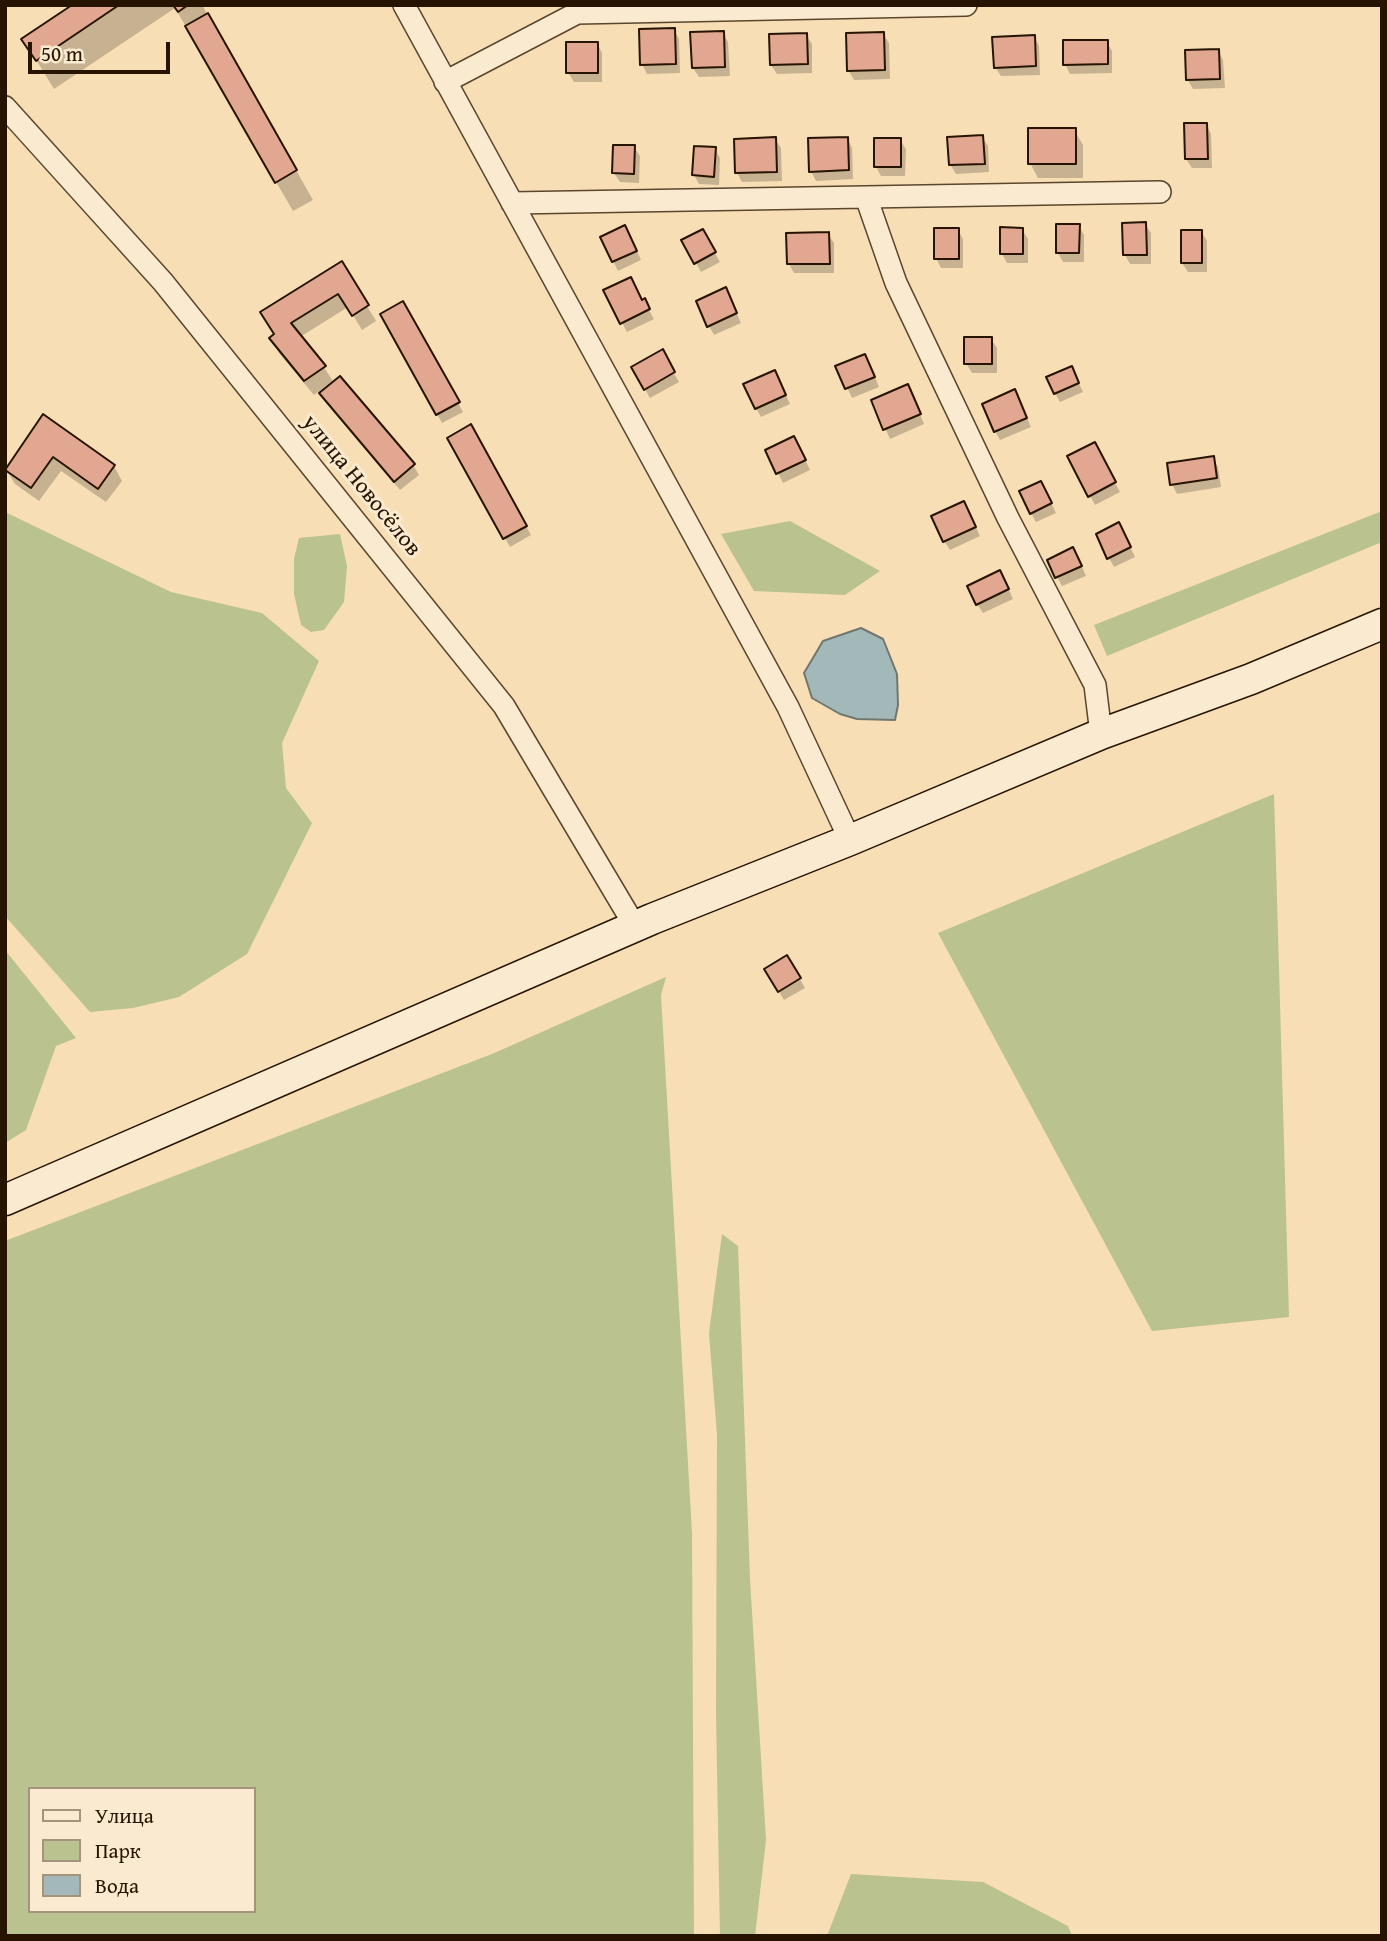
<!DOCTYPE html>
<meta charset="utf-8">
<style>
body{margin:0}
#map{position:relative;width:1387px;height:1941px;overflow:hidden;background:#f8deb5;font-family:"Gentium Book Plus",serif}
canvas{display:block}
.frame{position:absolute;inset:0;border:7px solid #261401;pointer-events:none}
.legend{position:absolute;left:28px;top:1787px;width:228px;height:126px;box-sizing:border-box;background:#faeacf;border:2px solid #a5947d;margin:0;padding:9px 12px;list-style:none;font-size:21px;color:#261401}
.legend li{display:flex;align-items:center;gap:14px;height:35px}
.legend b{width:35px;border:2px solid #a5947d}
.scale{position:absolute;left:28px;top:42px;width:142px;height:32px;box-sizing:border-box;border:4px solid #261401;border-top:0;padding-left:9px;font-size:21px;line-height:24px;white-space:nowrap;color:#261401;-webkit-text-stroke:5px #faeacf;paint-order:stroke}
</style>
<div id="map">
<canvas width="1387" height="1941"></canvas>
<div class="frame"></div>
<ul class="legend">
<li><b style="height:9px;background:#faeacf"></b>Улица</li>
<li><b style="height:19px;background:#bac290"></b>Парк</li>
<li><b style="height:19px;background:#a3b9b9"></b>Вода</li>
</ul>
<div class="scale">50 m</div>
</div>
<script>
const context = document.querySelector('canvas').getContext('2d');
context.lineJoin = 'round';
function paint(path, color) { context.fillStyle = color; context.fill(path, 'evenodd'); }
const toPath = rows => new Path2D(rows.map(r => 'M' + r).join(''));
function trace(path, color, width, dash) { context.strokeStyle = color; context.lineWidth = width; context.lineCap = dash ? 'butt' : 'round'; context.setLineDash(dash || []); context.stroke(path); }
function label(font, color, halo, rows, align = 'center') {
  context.font = font + ' "Gentium Book Plus",serif'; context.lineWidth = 6; context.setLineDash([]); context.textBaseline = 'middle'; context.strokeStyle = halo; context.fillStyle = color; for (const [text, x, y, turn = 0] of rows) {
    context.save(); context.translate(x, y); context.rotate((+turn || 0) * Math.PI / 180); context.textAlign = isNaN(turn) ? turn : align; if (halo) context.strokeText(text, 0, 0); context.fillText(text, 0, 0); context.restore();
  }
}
const green = toPath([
 [1382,511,1382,542,1107,656,1094,625],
 [5,512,171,592,262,613,319,661,282,743,286,788,312,823,247,954,179,997,133,1008,90,1012,5,916],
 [790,521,880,571,845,595,754,591,721,534],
 [340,534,347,566,344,602,324,630,311,632,301,625,294,594,294,559,299,538],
 [1274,794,1289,1317,1152,1331,938,933],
 [5,950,76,1038,56,1046,26,1130,5,1143],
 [666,977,661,995,692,1533,694,1936,5,1936,5,1241,492,1054],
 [30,1789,254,1789,254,1911,30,1911],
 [722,1234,738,1246,750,1579,766,1840,755,1936,720,1936,716,1712,717,1435,709,1333],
 [851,1874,983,1882,1068,1926,1072,1936,827,1936]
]);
const water = toPath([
 [861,628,883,639,897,674,898,705,895,720,857,719,840,714,812,698,804,673,823,641,861,628]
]);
const shadow = toPath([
 [75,5,202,5,313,200,293,211,175,8,54,89,24,40],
 [674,30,679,39,680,73,647,74,642,64],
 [723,33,728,42,730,76,699,77,693,68,692,34],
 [883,34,889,43,890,79,854,80,849,71],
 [806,35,812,44,812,73,777,74,771,65],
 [1034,36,1039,46,1040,75,1001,76,995,67],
 [1107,42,1112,51,1112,73,1070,74,1065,64],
 [597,43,602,53,602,82,574,82,568,72],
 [1218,50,1223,60,1225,88,1193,89,1188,80],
 [1206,124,1211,134,1212,168,1192,168,1186,159],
 [1074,130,1083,145,1083,178,1038,178,1030,163],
 [982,137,988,146,989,172,956,174,950,164],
 [847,138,852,148,853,179,816,181,811,171],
 [775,139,781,148,782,181,742,182,737,173],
 [900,140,906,149,905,176,881,176,876,167],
 [634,147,640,156,639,183,620,182,614,173],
 [715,149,720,158,719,185,699,184,694,175],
 [1145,224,1151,233,1151,264,1130,264,1125,255],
 [1058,226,1079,226,1084,235,1084,262,1063,262,1058,253],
 [1022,229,1028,239,1028,263,1007,263,1002,254],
 [958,230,963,239,963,268,941,268,936,258],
 [702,231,720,262,701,272,684,241],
 [1201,231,1207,241,1207,272,1188,272,1182,263],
 [828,234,834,243,834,273,794,273,789,264],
 [630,236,641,260,618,271,602,238],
 [341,264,376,321,362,330,348,307,300,337,324,367,334,383,340,378,413,465,419,475,400,490,327,403,322,394,334,383,332,381,314,395,279,353,271,338],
 [606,291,644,301,654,319,627,332],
 [730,299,741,323,714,335,709,326],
 [403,303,463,412,442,423,382,315],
 [991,339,997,348,997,373,972,373,966,363],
 [662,352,679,382,650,398,633,368],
 [870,365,879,387,852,398,838,367],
 [1076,377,1083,392,1060,402,1055,393],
 [779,381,790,404,761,417,756,408],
 [912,396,924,424,890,439,873,401],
 [1019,401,1031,427,1000,440,995,431],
 [44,417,114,466,122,481,106,502,61,471,39,501,15,484,6,469],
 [470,427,531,535,510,547,449,438],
 [1094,444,1120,492,1095,505,1069,457],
 [799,447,810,470,783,483,767,451],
 [1213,458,1218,467,1221,487,1177,494,1172,484],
 [1046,492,1056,513,1036,522,1031,513],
 [969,512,980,536,950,550,944,541],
 [1124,534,1135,557,1114,567,1109,558],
 [1078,558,1086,576,1062,586,1049,561],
 [1005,581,1013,599,983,613,977,604],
 [787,957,805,988,784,1000,766,970]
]);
const building = toPath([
 [72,5,119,5,36,61,21,39,72,5],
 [173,5,188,5,178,12,173,5],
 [208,13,297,170,275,183,185,26,208,13],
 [675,28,676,64,640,65,639,29,675,28],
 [724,31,725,67,692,68,690,32,724,31],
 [884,32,885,70,847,71,846,33,884,32],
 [807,33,808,64,770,65,769,34,807,33],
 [1035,35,1036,66,994,68,992,37,1035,35],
 [1063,40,1108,40,1108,64,1063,65,1063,40],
 [566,42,598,42,598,73,566,73,566,42],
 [1219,49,1220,79,1186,80,1185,50,1219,49],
 [1184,123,1207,123,1208,159,1185,159,1184,123],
 [1028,128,1076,128,1076,164,1028,164,1028,128],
 [983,135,985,164,949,165,947,137,983,135],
 [776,137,777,172,735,173,734,139,776,137],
 [848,137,849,170,809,172,808,138,848,137],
 [874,138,901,138,901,167,874,167,874,138],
 [613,145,635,145,634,174,612,173,613,145],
 [694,146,716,147,714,177,692,175,694,146],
 [1146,222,1147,255,1123,255,1122,223,1146,222],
 [1056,224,1080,224,1079,253,1056,253,1056,224],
 [625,225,637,251,612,262,600,237,625,225],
 [1000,227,1023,228,1023,254,1000,254,1000,227],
 [934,228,959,228,959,259,934,259,934,228],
 [703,229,716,252,694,264,681,240,703,229],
 [1181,230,1202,230,1202,263,1181,263,1181,230],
 [829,232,830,264,787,264,786,233,829,232],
 [342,261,369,305,352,316,338,294,291,323,326,366,304,381,269,338,274,334,260,312,342,261],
 [631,277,642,300,645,298,650,309,620,324,603,290,631,277],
 [726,287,737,313,707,327,696,301,726,287],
 [403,301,460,402,436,415,380,314,403,301],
 [964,337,992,337,992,364,964,364,964,337],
 [663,349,675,372,644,390,631,367,663,349],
 [865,354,875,377,845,389,835,366,865,354],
 [1072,366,1079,383,1054,394,1046,377,1072,366],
 [775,370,786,395,755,409,743,384,775,370],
 [340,376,415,464,394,482,319,393,340,376],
 [908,384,921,414,883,430,871,400,908,384],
 [1015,389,1027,418,994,432,982,404,1015,389],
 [43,414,115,465,98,489,53,457,31,488,5,470,43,414],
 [471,424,527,526,503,539,447,438,471,424],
 [794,436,806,460,776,474,765,450,794,436],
 [1095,442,1116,482,1088,497,1067,456,1095,442],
 [1214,456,1217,478,1170,485,1167,463,1214,456],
 [1041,481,1052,503,1030,514,1019,491,1041,481],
 [964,501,976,527,943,542,931,516,964,501],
 [1119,522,1131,547,1107,559,1096,534,1119,522],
 [1073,547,1082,566,1055,578,1047,560,1073,547],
 [1000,570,1009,589,976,605,967,586,1000,570],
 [787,955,801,978,778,992,764,969,787,955]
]);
const street = toPath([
 [404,5,788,707,850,840],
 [445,82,577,13,966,5],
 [5,107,163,282,504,706,636,928],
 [866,197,896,283,1008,518,1095,685,1101,734],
 [512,203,1160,192]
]);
const secondary = toPath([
 [5,1200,652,919,850,840,1101,734,1251,679,1382,624]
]);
const streetNames = [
 ["улица Новосёлов",361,486,51]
];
paint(green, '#bac290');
paint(water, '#a3b9b9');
trace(water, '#71776f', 2);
paint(shadow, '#0003');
paint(building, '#e1a790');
trace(building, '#261401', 2);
trace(street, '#5a462e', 24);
trace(secondary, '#261401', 33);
trace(street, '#faeacf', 21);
trace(secondary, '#faeacf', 30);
label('23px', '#261401', '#faeacf', streetNames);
</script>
